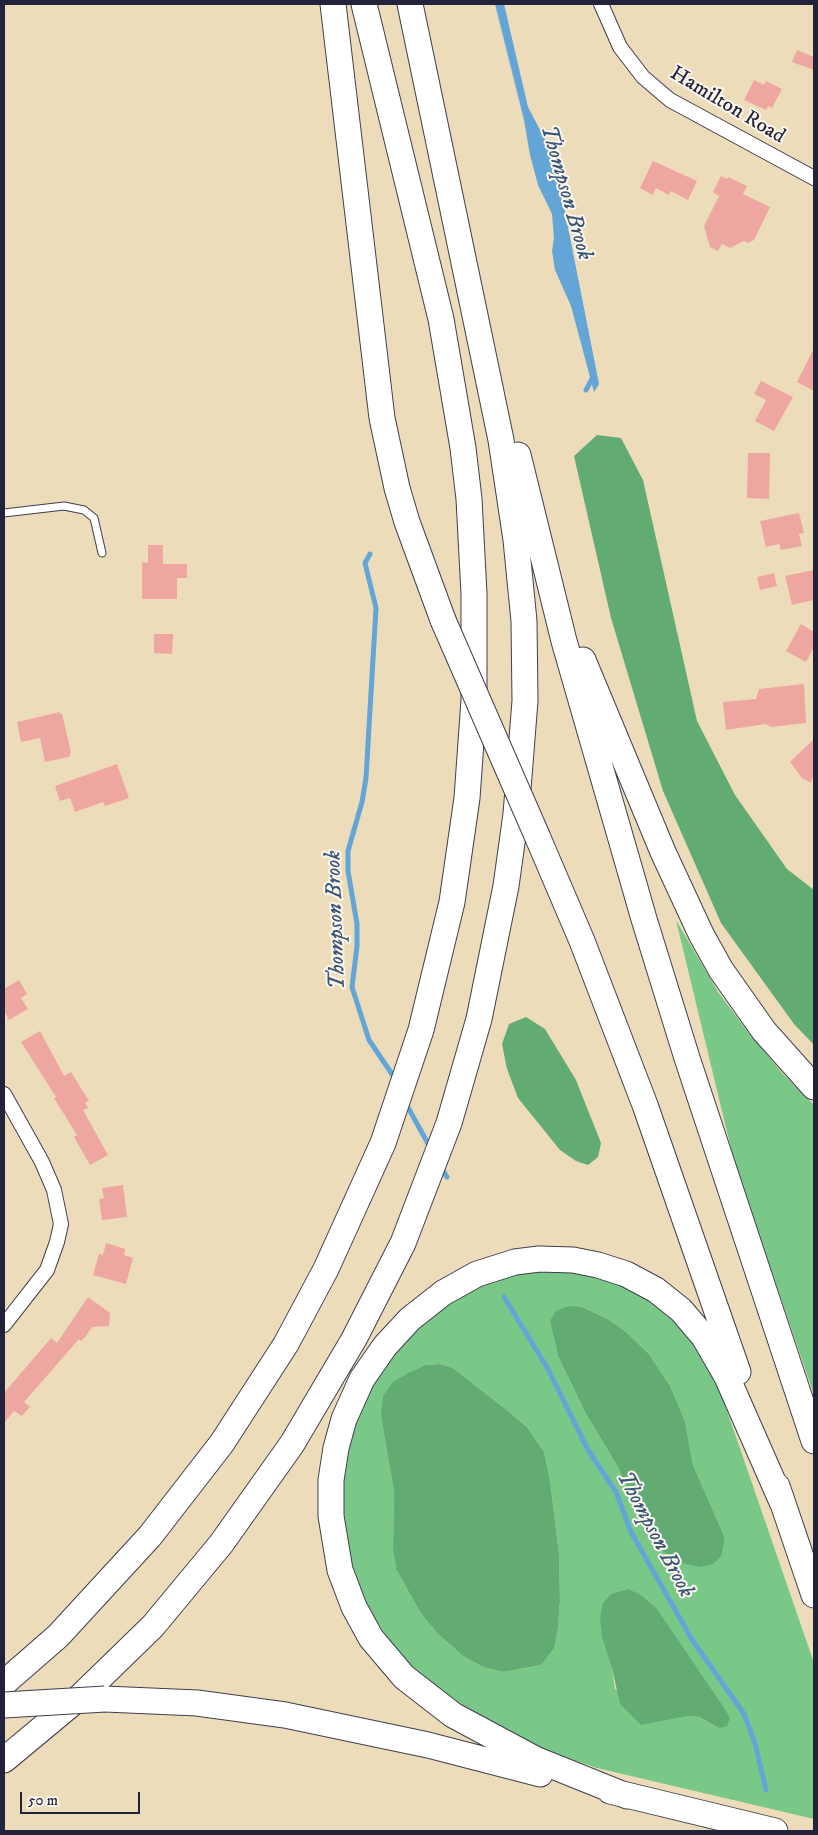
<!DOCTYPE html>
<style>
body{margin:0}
#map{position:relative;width:818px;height:1835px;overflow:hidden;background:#eddcb9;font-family:"IM FELL DW Pica",serif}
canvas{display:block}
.frame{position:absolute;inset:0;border:5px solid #22223b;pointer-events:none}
.scale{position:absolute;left:20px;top:1792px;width:120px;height:22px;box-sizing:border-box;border:2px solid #22223b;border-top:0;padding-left:6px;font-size:15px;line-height:18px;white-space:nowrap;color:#22223b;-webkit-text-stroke:4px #fbf7ec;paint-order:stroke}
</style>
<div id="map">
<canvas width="818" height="1835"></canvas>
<div class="frame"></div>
<div class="scale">50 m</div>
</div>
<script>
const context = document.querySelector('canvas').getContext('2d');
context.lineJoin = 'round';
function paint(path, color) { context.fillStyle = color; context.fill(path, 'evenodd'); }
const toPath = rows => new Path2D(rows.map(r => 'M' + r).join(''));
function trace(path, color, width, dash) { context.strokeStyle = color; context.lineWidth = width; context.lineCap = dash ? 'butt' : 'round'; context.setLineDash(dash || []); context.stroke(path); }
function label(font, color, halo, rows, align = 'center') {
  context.font = font + ' "IM FELL DW Pica",serif'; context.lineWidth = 4; context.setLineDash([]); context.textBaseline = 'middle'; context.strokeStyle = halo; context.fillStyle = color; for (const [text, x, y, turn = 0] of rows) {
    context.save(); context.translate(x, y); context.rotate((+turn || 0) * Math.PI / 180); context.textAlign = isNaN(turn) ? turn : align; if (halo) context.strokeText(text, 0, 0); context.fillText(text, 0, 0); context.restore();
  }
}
const green = toPath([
 [676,920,718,992,748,1032,783,1074,814,1105,814,1395,734,1161],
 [530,1271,576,1271,619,1284,661,1306,691,1334,715,1376,814,1663,814,1819,597,1768,543,1750,465,1709,421,1677,402,1658,372,1615,350,1566,343,1525,343,1479,350,1434,372,1386,402,1342,436,1310,484,1283],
 [582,1307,608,1319,625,1331,649,1354,670,1386,685,1421,693,1465,725,1538,722,1555,619,1469,585,1412,558,1356,550,1321],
 [440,1364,453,1368,508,1411,527,1427,544,1452,550,1480,559,1553,560,1601,558,1627,541,1665,503,1672,483,1667,463,1656,437,1633,420,1612,396,1569,393,1549,394,1492,381,1416,410,1372,425,1365],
 [641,1595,657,1610,721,1703,719,1728,699,1717,687,1716,615,1689,612,1668]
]);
const forest = toPath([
 [597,435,621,438,643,480,697,721,735,795,787,869,814,890,814,1045,794,1024,721,923,663,791,611,618,574,456],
 [526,1017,545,1029,576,1080,601,1143,598,1157,588,1165,576,1161,560,1150,518,1098,507,1069,502,1044,509,1024],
 [568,1306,582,1307,608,1319,625,1331,649,1354,670,1386,685,1421,693,1465,725,1538,722,1555,713,1564,700,1567,681,1563,664,1552,646,1528,619,1469,585,1412,558,1356,550,1321,556,1311],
 [440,1364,453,1368,508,1411,527,1427,544,1452,550,1480,559,1553,560,1601,558,1627,554,1648,541,1665,503,1672,483,1667,463,1656,437,1633,420,1612,396,1569,393,1549,394,1492,381,1416,383,1396,393,1382,410,1372,425,1365],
 [628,1589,641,1595,657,1609,721,1703,730,1718,727,1726,719,1728,699,1717,687,1716,641,1725,620,1704,612,1668,602,1637,600,1618,603,1603,611,1594]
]);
const water = toPath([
 [495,4,504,4,528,107,548,145,564,207,599,384,594,392,571,306,555,270,552,251,554,238,552,214,538,185,530,155,524,120]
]);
const stream = toPath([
 [586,390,593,377],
 [370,554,365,563,376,608,366,778,362,802,348,851,348,871,357,924,357,946,352,987,369,1040,396,1080],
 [405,1102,431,1149],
 [441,1168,447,1177],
 [504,1297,548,1369,588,1450,616,1492,631,1532,691,1638,744,1714,755,1743,766,1790]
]);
const building = toPath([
 [797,50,814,57,814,70,792,62],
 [754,80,764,85,766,81,782,89,772,108,768,106,766,110,744,100],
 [653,161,697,181,688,200,671,191,669,195,656,188,653,195,640,188],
 [721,176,727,179,728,177,747,186,743,194,770,207,754,240,748,243,744,241,730,248,722,244,718,251,710,247,704,226,719,196,713,192],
 [814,348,814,391,797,382],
 [761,381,793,397,774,431,755,421,766,400,754,394],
 [748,453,770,453,769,499,747,498],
 [799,513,804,533,799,534,802,546,781,550,779,544,766,547,760,521],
 [148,545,163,545,163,564,187,564,187,578,177,578,177,599,142,599,142,562,148,563],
 [813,570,814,600,792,605,785,576],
 [774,573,777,586,760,590,757,577],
 [801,624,814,632,814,647,806,662,786,651],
 [154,634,173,634,172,654,154,653],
 [804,684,806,723,771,727,766,724,726,730,723,702,756,699,759,689],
 [60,712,60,714,62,714,71,752,69,757,45,762,40,738,21,742,17,722],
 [814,739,814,773,811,783,802,778,790,762],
 [117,764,129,798,105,806,103,802,75,812,70,798,60,801,55,786],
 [19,980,27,994,21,998,28,1009,9,1020,4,1010,4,989],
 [40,1031,64,1076,71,1072,89,1101,85,1103,88,1108,83,1110,108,1155,90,1165,74,1137,77,1135,54,1098,56,1097,21,1042],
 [123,1185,127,1217,102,1220,99,1199,104,1198,102,1188],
 [106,1243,125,1249,124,1255,133,1258,126,1284,93,1275,99,1254,103,1255],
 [88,1297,110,1313,109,1326,92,1327,86,1336,81,1341,79,1339,24,1402,30,1407,22,1416,14,1411,4,1423,4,1393,51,1338,57,1343]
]);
const service = toPath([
 [4,513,64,506,84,510,94,518,102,553]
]);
const minor = toPath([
 [601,4,620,47,643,77,670,100,814,178],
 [4,1094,42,1162,54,1190,61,1224,57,1242,47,1270,4,1325]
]);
const motorway = toPath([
 [333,4,382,418,397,488,407,522,443,620],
 [518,455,564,641,644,919,687,1058,814,1441],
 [583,660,663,852,701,934,721,970,764,1031,814,1087],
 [538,838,582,941,645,1105,738,1372],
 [777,1486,814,1595],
 [4,1683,58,1636,150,1536,222,1443,286,1344,326,1269,383,1143,421,1030,452,902,467,798,474,700,474,594,469,499,463,448,441,319,364,4],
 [105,1699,197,1703,285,1715,428,1745,540,1774],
 [4,1760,81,1696,153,1626,221,1544,292,1444,354,1339,403,1243,449,1123,479,1019,506,886,516,814,525,701,524,621,516,540,501,440,410,4],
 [610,1791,775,1831],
 [627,1796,535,1759,453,1715,404,1677,371,1638,354,1607,340,1570,331,1516,331,1480,336,1448,344,1419,362,1379,385,1346,410,1319,443,1293,477,1274,515,1262,539,1259,573,1260,598,1265,626,1274,656,1290,681,1310,704,1337,727,1377,782,1502]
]);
const motorwayBridge = toPath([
 [443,620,538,838],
 [4,1705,105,1699]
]);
const streetNames = [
 ["Hamilton Road",727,106,31]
];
const waterNames = [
 ["Thompson Brook",565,193,74],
 ["Thompson Brook",337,920,-92],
 ["Thompson Brook",654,1535,62]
];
paint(green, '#79c888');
paint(forest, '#62ac74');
paint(water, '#64a5d7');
trace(stream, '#64a5d7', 5);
paint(building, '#eea6a0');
trace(service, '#403e4e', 9);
trace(minor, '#403e4e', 16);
trace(motorway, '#403e4e', 27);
trace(service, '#fff', 7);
trace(minor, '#fff', 14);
trace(motorway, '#fff', 25);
trace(motorwayBridge, '#403e4e', 27, []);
trace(motorwayBridge, '#fff', 25);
label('21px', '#22223b', '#fbf7ec', streetNames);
label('italic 22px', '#3c5679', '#fbf7ec', waterNames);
</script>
